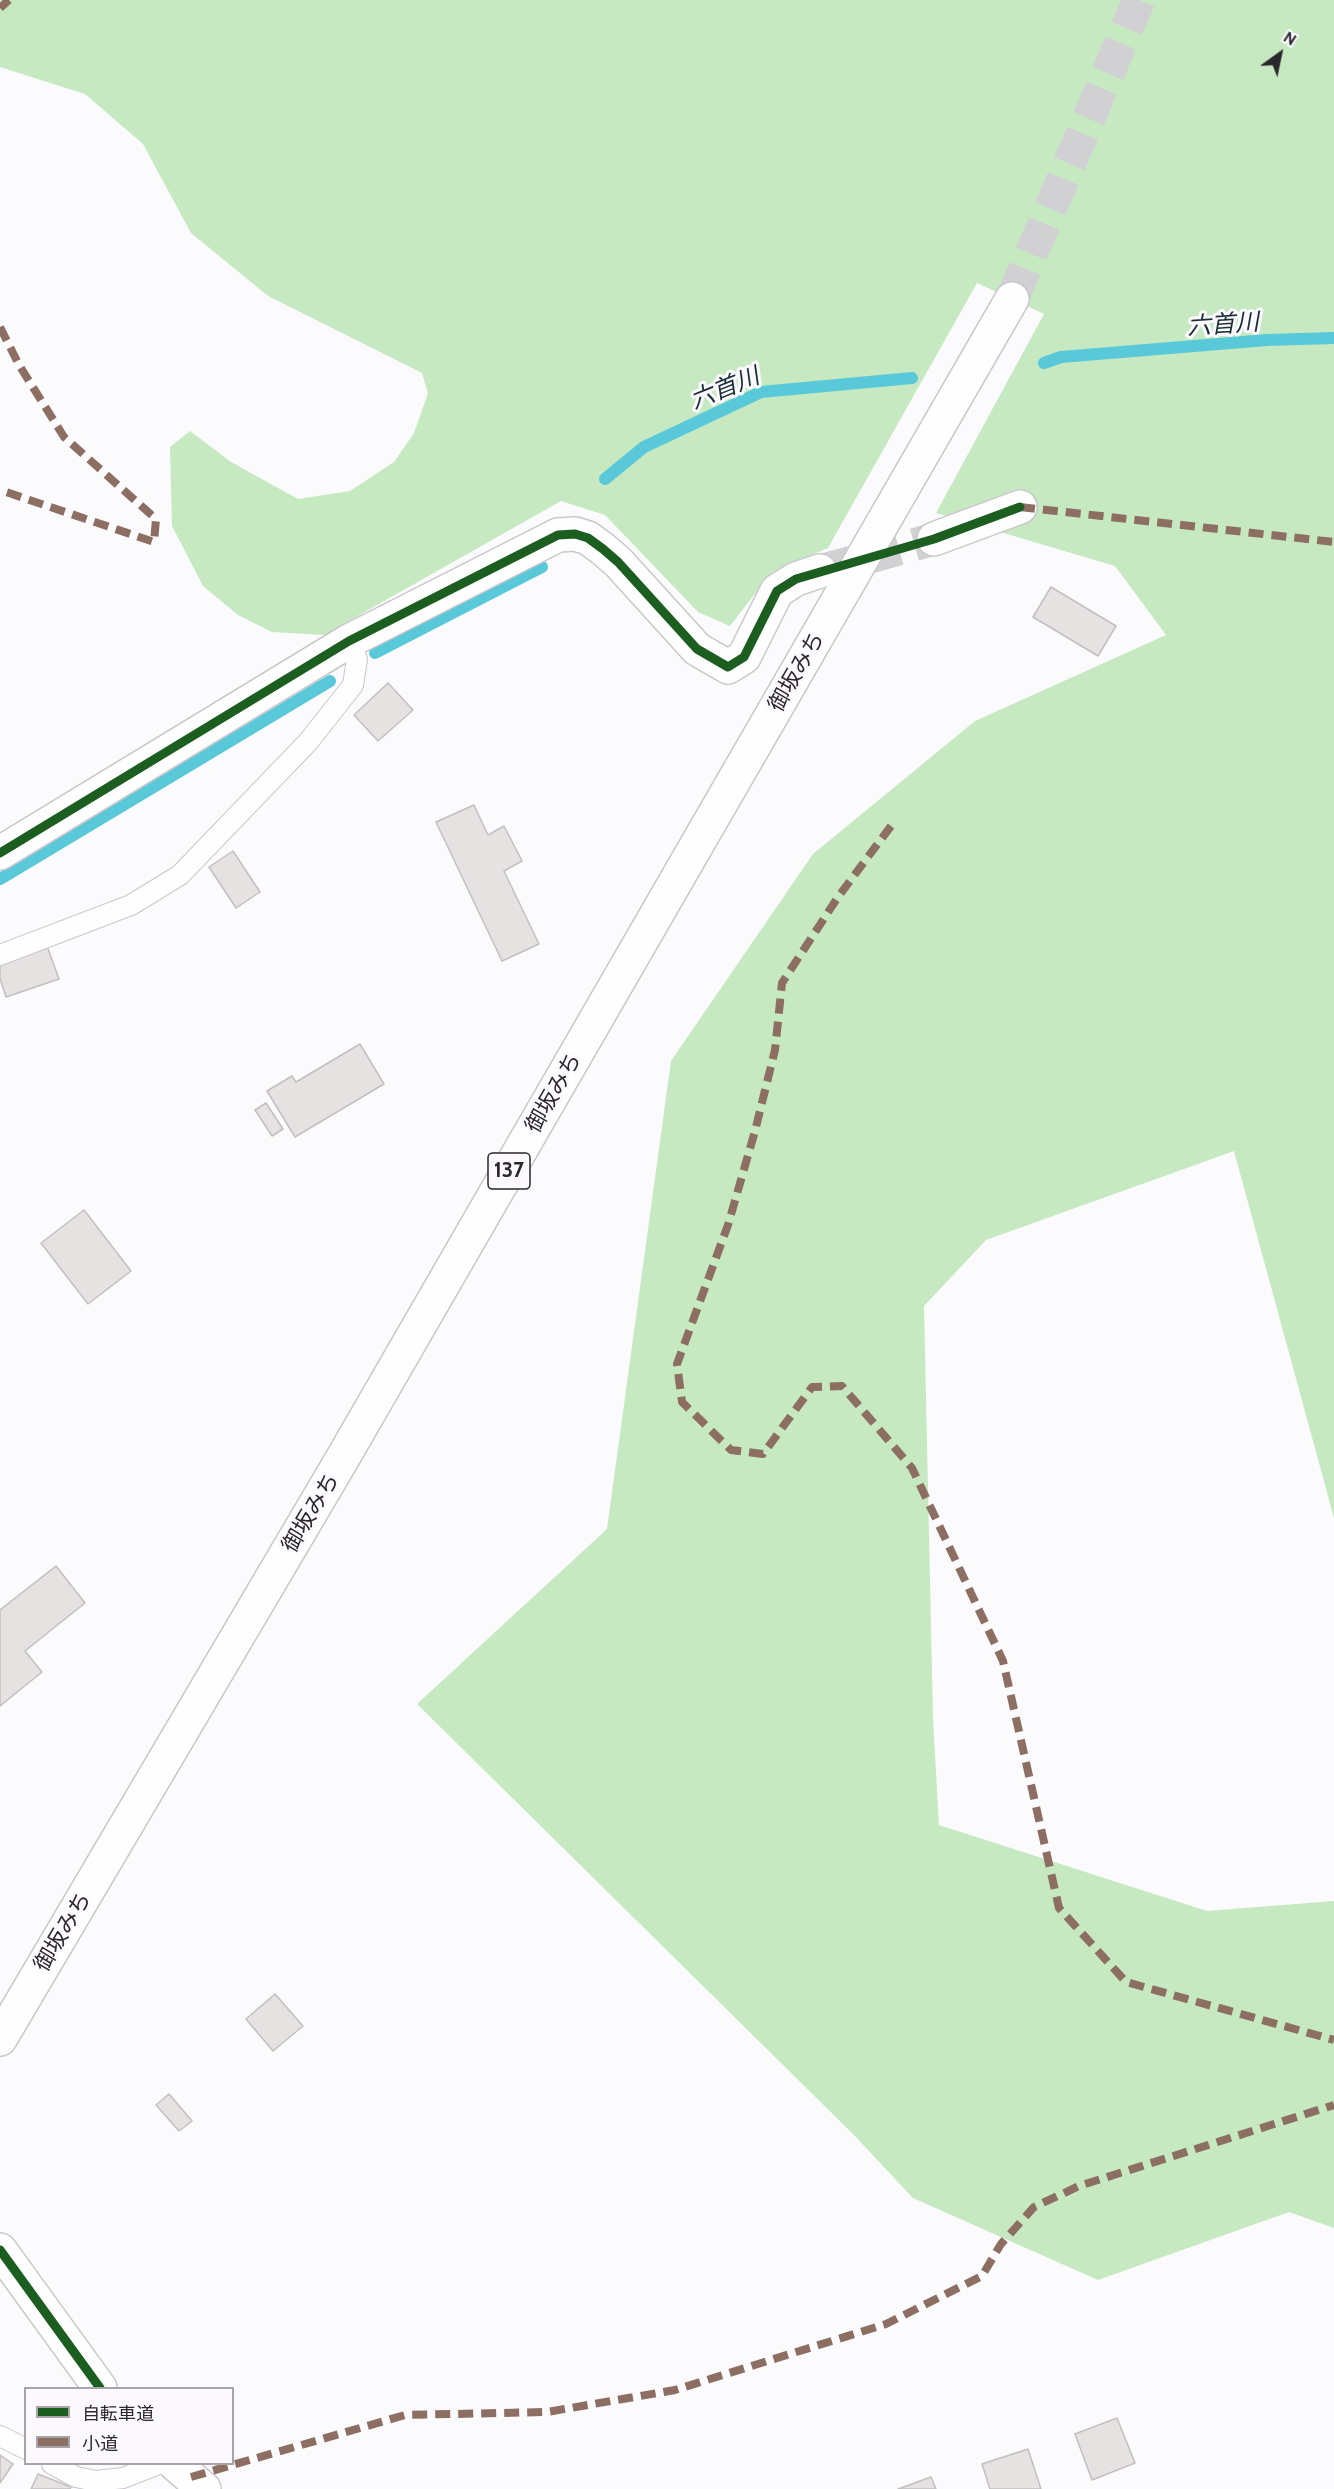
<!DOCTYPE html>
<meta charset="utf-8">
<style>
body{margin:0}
#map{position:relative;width:1334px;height:2489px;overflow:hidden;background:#fbfafc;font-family:Cabin,"Noto Sans JP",sans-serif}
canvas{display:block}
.legend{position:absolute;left:24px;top:2387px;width:210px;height:78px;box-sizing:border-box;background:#fbf9fd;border:2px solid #a7a5aa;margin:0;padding:8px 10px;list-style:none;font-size:18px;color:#2a272d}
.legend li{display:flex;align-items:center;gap:12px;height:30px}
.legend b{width:30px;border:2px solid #a7a5aa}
.north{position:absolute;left:1250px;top:24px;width:60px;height:60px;-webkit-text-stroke:4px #fbf9fd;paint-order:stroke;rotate:33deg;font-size:16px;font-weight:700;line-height:24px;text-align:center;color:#2a272d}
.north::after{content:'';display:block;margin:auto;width:21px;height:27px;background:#2a272d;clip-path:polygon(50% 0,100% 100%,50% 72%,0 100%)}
</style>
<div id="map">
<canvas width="1334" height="2489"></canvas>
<ul class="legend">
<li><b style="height:8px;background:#1b5e20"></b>自転車道</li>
<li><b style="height:8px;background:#8d6e63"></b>小道</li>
</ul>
<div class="north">N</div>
</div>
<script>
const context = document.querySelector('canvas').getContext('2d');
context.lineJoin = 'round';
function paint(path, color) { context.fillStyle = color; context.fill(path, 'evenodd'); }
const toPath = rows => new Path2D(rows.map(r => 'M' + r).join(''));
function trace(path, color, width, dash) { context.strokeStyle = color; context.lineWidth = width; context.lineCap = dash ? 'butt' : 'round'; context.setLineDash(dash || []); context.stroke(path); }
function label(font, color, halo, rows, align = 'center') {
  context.font = font + ' Cabin,"Noto Sans JP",sans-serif'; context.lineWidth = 6; context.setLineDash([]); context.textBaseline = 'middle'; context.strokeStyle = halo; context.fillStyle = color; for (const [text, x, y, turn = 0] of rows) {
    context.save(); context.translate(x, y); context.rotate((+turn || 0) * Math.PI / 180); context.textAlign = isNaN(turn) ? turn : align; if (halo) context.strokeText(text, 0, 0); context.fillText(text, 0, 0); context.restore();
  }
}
const forest = toPath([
 [0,0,1334,0,1334,1518,1234,1151,986,1240,924,1306,933,1718,939,1825,1207,1911,1334,1901,1334,2228,1289,2212,1098,2280,913,2198,853,2134,417,1704,607,1529,671,1061,813,854,975,721,1166,635,1115,566,936,513,1044,314,977,283,828,548,772,572,730,626,698,612,605,515,561,501,324,635,272,632,238,615,203,586,172,526,170,447,190,431,231,462,298,499,350,491,394,462,414,433,428,393,422,373,268,296,191,233,143,144,85,94,0,67]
]);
const stream = toPath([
 [1044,363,1061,357,1267,340,1334,338],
 [605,479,644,447,761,392,912,378],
 [375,653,542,567],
 [0,879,330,681]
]);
const building = toPath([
 [1051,587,1116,626,1098,656,1033,617,1051,587],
 [388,683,413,710,378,741,354,715,388,683],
 [474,805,488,835,504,826,522,861,504,871,539,944,502,961,436,822,474,805],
 [233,851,260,892,236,908,209,867,233,851],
 [46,943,59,979,6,997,0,979,0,958,46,943],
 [360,1044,384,1084,295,1137,267,1091,292,1076,296,1082,360,1044],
 [266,1103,283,1129,272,1136,255,1110,266,1103],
 [84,1210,131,1271,88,1304,41,1243,84,1210],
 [56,1566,85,1603,25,1651,42,1672,0,1706,0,1610,56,1566],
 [275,1994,303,2026,273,2051,246,2019,275,1994],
 [169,2094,192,2121,179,2131,156,2105,169,2094],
 [1117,2418,1135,2463,1092,2480,1075,2434,1117,2418],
 [1028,2449,1041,2489,990,2489,982,2464,1028,2449],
 [0,2455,13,2464,0,2483,0,2455],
 [38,2474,71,2487,70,2489,31,2489,38,2474],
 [931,2477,936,2489,898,2489,931,2477]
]);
const minorTunnel = toPath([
 [820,571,934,539]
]);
const trunkTunnel = toPath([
 [1012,299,1139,0]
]);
const service = toPath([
 [0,955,131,905,180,875,308,742,353,685,357,659,349,641],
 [0,2436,26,2449],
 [52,2464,76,2477,96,2481,123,2478,159,2464]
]);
const minor = toPath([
 [934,539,1020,507],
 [0,853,349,641,558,535,575,534,588,538,603,549,618,562,697,649,728,667,744,657,777,591,796,579,820,571],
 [0,2250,100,2388],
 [175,2464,204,2489]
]);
const trunk = toPath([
 [0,2039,341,1461,1012,299]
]);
const quiet = toPath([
 [0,8,9,0],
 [0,327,19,365,64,437,156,519,154,542,0,490],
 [1020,507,1334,542],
 [891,826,838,897,782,983,775,1050,755,1131,728,1225,677,1364,682,1402,731,1450,763,1454,812,1387,842,1386,912,1468,1003,1661,1059,1908,1126,1982,1334,2040],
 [191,2477,405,2415,547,2412,675,2390,886,2324,982,2276,1001,2244,1034,2207,1079,2186,1334,2105]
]);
const cycleway = toPath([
 [0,853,349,641,558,535,575,534,588,538,603,549,618,562,697,649,728,667,744,657,777,591,796,579,934,539,1020,507],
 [0,2250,100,2388]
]);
const shields = [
 [509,1171,42]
];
const shieldNames = [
 ["137",509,1171]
];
const streetNames = [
 ["御坂みち",797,672,-60],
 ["御坂みち",554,1093,-60],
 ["御坂みち",311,1513,-59],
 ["御坂みち",63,1932,-59]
];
const waterNames = [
 ["六首川",1223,325,-4],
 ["六首川",725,389,-22]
];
paint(forest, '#c6e9c1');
trace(stream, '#59c9da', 12);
paint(building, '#e7e2e2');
trace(building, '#c3bfc0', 1.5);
trace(minorTunnel, '#d1d0d3', 33, [33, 16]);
trace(trunkTunnel, '#d1d0d3', 33, [33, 16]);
trace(service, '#c9c7cb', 22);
trace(minor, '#c9c7cb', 36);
trace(trunk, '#c9c7cb', 36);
trace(service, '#fefeff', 20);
trace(minor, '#fefeff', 33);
trace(trunk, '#fefeff', 33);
trace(quiet, '#8d6e63', 8, [15, 8]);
trace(cycleway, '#1b5e20', 9);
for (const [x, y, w] of shields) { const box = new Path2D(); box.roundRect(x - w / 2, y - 18, w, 36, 4.5); context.fillStyle = '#fbf9fd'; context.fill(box); trace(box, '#2a272d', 1.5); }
label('bold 21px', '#2a272d', null, shieldNames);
label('22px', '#2a272d', '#fbf9fd', streetNames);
label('italic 24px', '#182f34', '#fbf9fd', waterNames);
</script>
